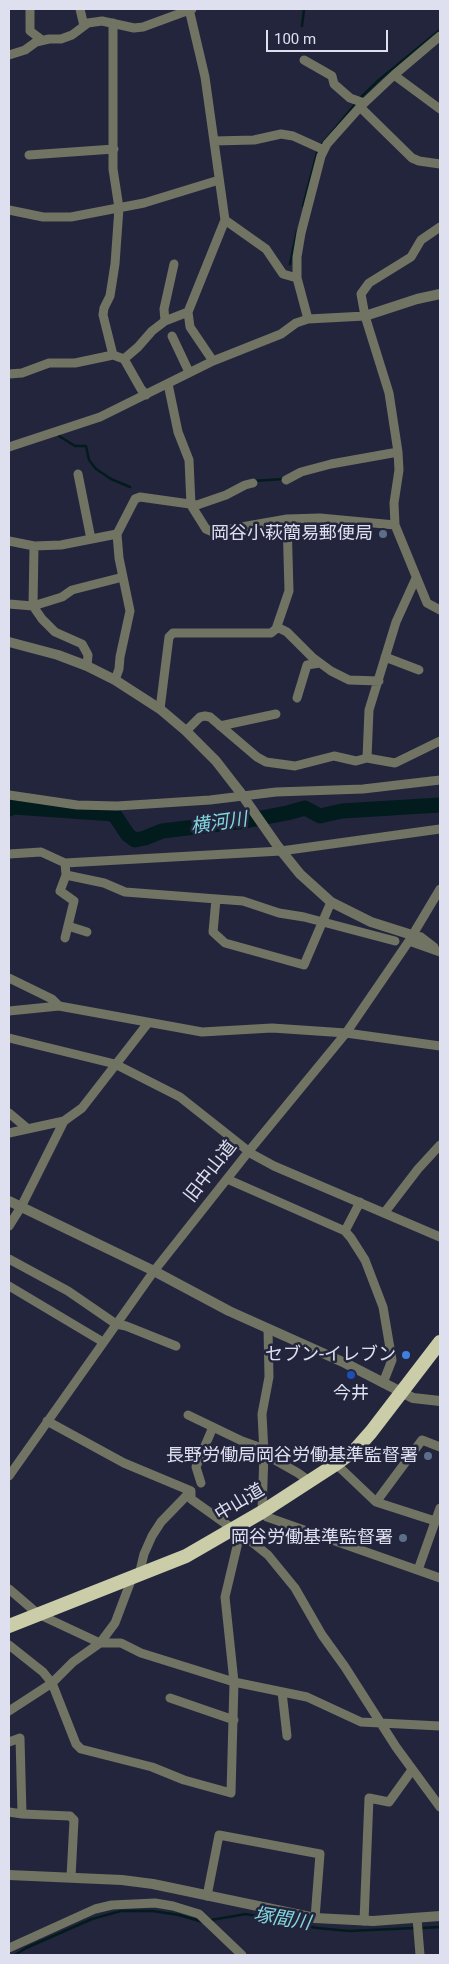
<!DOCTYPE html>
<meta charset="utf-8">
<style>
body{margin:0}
#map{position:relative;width:449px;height:1964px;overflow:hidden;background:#23253d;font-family:Roboto,sans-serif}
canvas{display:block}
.frame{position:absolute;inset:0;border:10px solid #dee0f0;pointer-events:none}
.scale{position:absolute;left:266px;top:30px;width:122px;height:22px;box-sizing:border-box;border:2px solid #dee0f0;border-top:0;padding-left:6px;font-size:15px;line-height:18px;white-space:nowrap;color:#dee0f0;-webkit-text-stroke:4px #23253d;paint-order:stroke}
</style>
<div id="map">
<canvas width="449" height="1964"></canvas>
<div class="frame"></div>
<div class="scale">100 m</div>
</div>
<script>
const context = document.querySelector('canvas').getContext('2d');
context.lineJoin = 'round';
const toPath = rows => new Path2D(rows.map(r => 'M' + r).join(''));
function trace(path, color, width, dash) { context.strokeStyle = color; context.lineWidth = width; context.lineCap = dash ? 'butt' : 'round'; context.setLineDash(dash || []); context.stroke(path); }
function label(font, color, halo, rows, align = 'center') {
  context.font = font + ' Roboto,"Noto Sans JP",sans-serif'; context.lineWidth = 5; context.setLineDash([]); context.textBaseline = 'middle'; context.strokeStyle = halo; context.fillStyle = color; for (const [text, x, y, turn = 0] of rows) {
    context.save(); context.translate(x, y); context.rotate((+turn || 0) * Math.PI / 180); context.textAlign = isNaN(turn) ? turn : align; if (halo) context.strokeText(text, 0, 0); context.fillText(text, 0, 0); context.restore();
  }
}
const stream = toPath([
 [302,26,304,9],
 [360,98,380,79,440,30],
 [303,206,317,153,322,144,357,102],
 [290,264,297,231],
 [59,436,75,446,86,446,89,460,96,469,111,479,130,487],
 [254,481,283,479],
 [211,1920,246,1914,317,1928,349,1931,415,1928],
 [421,1928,440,1927],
 [15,1955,26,1948,92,1919,121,1911,153,1911,179,1915,203,1922]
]);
const river = toPath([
 [9,809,14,807,114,814,128,835,135,840,145,838,162,831,245,821,287,813,305,808,320,816,342,811,440,805]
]);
const minor = toPath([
 [30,9,30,31,42,40],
 [80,9,84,26],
 [113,23,113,169,119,208,115,264,110,296,104,308,103,315,113,355],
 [9,55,25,50,36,42,49,39,61,39,72,35,88,23,102,21,134,28,143,27,192,9],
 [304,60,332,76,334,84,350,98,364,103],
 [394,75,440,109],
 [360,107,412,158,419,161,440,164],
 [214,141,254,140,281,134,293,136,324,150],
 [29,155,114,149],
 [9,210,43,217,71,217,144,203,219,180],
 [225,220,266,249,283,274,297,278],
 [440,227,421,240,411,257,369,283,361,294,365,316,389,393,398,452,399,470,394,503,395,525,427,603,440,610],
 [188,312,190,327,213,361],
 [308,319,297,278,297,257,301,233,321,156,327,144,360,107,394,75,440,36],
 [165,321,164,309,174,264],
 [172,336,189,372],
 [124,359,138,347,152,331,165,321,188,312,225,220,205,77,189,9],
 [9,374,22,373,49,363,75,363,113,355,124,359,141,389,146,395],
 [168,384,178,432,189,460,191,505,206,529,213,532,287,519,320,518,395,525],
 [9,447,100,417,213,361,281,334,296,323,308,319,365,316],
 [78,474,91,539],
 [286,480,301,472,331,464,398,452],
 [9,541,34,546,61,545,117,534,135,499,140,497,197,505,226,495,245,485,253,483],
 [34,546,33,606,62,597,72,590,123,577],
 [9,604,33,606,42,619,55,632,82,644,88,655,87,666],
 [277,627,287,632,312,657,331,671,349,680,379,681],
 [385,657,419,670],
 [115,680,119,669,120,657,130,611,119,558,117,534],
 [297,698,307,665,320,663],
 [160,709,169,637,173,633,271,633,276,629,289,591,287,519],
 [220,726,276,714],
 [186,731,200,717,205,716,210,717,257,757,266,762,295,766,334,756,356,761,367,758,395,763,440,741],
 [367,758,369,710,396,622,416,578],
 [9,795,77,805,117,806,210,800,276,792,363,789,440,780],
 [9,854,41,852,65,863,281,851,440,829],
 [65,863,66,875,104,883,125,892,243,901,279,913,304,917,395,941],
 [216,899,213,932,225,943,304,965,331,902],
 [68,926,87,932],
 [412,935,421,937,434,947],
 [65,938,74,901,60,891,66,875],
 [409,941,440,952],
 [9,978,52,999,59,1006],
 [9,1011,59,1006,202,1032,272,1028,346,1033,440,1046],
 [9,1038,115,1064,180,1097,252,1154,274,1166,440,1237],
 [9,1113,28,1129],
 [9,1133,64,1121,82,1108,148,1023],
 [227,1179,345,1231,351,1238,365,1260,383,1307,392,1360,383,1383],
 [385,1212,418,1169,440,1145],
 [9,1226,21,1207,64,1121],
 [345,1231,360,1202],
 [9,1259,68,1291,116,1324,126,1326,176,1346],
 [9,1286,103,1342],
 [268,1329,269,1377,262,1414,264,1453,262,1512,267,1517,440,1578],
 [188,1415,242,1441,256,1446,268,1456,298,1473,309,1481],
 [47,1421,124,1463,191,1491,191,1499,233,1529,242,1534,268,1555,295,1588,322,1635,345,1667,396,1747,440,1807],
 [336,1464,376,1502,435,1521],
 [9,1476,154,1271,249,1151,346,1033,409,941,440,889],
 [201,1483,196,1467,213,1427],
 [376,1502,422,1440,440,1447],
 [418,1570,440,1508],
 [139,1575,144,1554,152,1536,161,1522,191,1491],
 [9,1589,38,1614,100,1643,121,1643,141,1653,234,1682,307,1697,361,1722,440,1726],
 [9,1645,43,1672,52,1683,76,1744,81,1749,152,1767,184,1780,231,1793,234,1682,225,1597,239,1538,242,1534],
 [282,1692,287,1736],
 [170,1698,234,1720],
 [9,1711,52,1683,73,1662,100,1643,115,1623,132,1578],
 [9,1742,20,1738,22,1814,9,1812],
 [22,1814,70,1816,74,1820,71,1877],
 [207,1896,219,1835,320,1854,315,1918],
 [417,1918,420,1955],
 [364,1921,369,1798,389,1802,412,1770],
 [9,1948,95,1909,112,1905,155,1903,173,1906,199,1914,242,1955]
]);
const tertiary = toPath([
 [365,316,417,299,440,294],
 [9,642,58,655,87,666,115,680,160,709,186,731,216,761,240,792],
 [279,848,300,874,331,902,371,922,412,935],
 [9,1201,154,1271,229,1311,345,1363,413,1398,440,1401],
 [9,1875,122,1880,153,1884,315,1918,373,1921,440,1916]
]);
const trunk = toPath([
 [9,1626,186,1556,262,1512,336,1464,356,1449,371,1432,440,1342]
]);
const tertiaryBridge = toPath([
 [240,792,279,848]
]);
const markers = [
 [383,534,5,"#5c6f8a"],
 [406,1355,5,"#3f7fe0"],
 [351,1375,5,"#1a4fb4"],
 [428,1456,5,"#5c6f8a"],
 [403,1538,5,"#5c6f8a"]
];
const poiNames = [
 ["岡谷小萩簡易郵便局",373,534],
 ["セブン-イレブン",396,1355],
 ["今井",351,1394,"center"],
 ["長野労働局岡谷労働基準監督署",418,1456],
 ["岡谷労働基準監督署",393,1538]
];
const streetNames = [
 ["旧中山道",211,1172,-52],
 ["中山道",240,1503,-31]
];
const waterNames = [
 ["横河川",219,824,-8],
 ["塚間川",282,1920,9]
];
trace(stream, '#021b1c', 2.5);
trace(river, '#021b1c', 15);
trace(minor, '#717363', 9);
trace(tertiary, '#717363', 10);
trace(trunk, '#cacda8', 14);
trace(tertiaryBridge, '#717363', 10);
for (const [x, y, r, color] of markers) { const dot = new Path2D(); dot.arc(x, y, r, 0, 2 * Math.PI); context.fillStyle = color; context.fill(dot); trace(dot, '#23253d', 2); }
label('18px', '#dee0f0', '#23253d', poiNames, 'right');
label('18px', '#dee0f0', '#23253d', streetNames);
label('italic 19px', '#83d8dd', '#23253d', waterNames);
</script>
